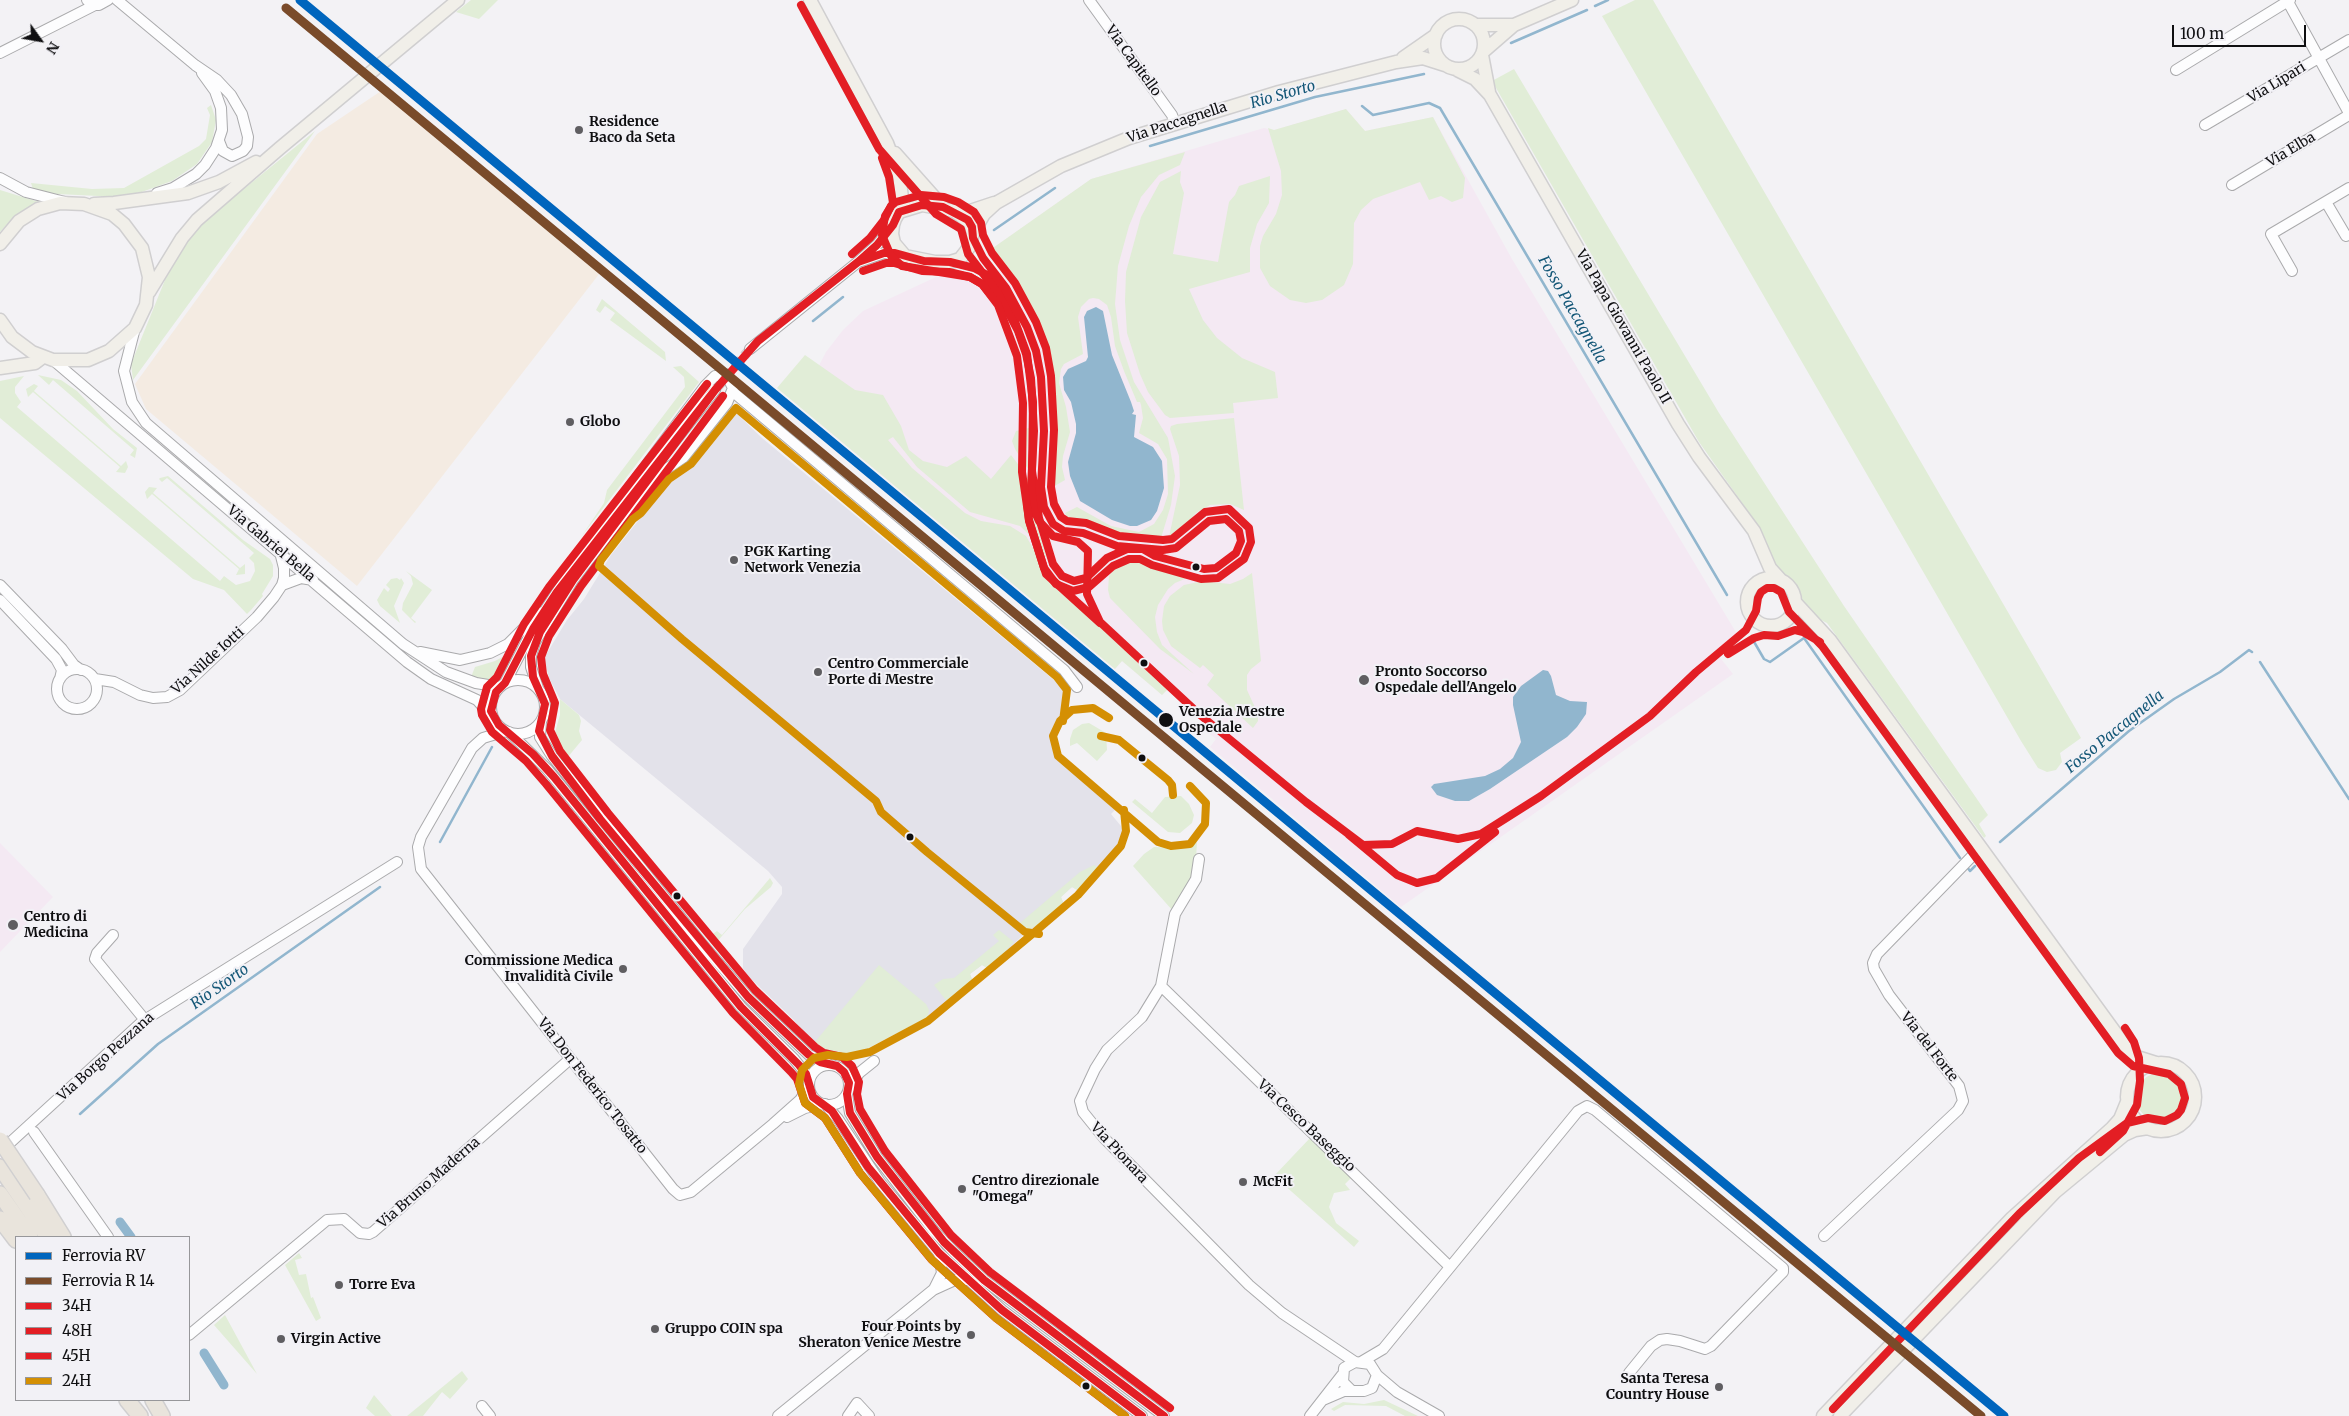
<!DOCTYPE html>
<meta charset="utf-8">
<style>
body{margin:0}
#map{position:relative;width:2349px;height:1416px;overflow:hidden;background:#f3f2f5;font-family:Merriweather,serif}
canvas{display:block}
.legend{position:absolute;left:15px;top:1236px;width:175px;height:165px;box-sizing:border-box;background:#f2f1f6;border:1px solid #97979a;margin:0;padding:6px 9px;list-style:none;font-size:15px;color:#0f0f11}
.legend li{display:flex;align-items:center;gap:10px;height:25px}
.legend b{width:25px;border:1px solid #97979a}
.north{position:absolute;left:15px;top:15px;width:50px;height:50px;-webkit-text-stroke:4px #f2f1f6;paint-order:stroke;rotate:122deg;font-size:14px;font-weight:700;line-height:20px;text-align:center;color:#0f0f11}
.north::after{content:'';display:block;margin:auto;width:18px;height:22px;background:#0f0f11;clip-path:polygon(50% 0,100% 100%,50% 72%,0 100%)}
.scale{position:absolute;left:2172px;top:25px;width:134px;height:22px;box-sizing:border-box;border:2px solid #0f0f11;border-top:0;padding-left:6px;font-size:15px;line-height:18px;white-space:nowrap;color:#0f0f11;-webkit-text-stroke:4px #f2f1f6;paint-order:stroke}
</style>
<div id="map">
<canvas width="2349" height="1416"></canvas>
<ul class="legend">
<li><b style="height:6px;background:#0065bd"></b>Ferrovia RV</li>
<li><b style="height:6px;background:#7a4b2a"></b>Ferrovia R 14</li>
<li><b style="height:6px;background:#e31e24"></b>34H</li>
<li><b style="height:6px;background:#e31e24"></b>48H</li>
<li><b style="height:6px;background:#e31e24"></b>45H</li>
<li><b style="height:6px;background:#d48f03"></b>24H</li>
</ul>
<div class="north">N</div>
<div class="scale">100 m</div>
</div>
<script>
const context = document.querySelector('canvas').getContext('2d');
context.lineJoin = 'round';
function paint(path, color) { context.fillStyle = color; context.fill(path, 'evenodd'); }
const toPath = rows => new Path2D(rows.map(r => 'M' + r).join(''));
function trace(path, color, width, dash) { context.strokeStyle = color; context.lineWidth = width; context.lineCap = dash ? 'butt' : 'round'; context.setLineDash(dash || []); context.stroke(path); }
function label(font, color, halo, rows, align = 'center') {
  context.font = font + ' Merriweather,serif'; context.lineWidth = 4; context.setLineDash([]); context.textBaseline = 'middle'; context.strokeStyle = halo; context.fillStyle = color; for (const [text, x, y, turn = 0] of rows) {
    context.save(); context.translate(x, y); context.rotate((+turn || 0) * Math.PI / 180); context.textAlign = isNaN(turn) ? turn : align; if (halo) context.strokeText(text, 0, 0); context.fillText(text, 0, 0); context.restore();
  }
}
const built = toPath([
 [729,406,762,438,1060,685,1067,692,1068,702,1067,713,1057,735,1058,748,1063,757,1071,764,1075,775,1115,810,1111,814,1121,826,1124,833,1119,844,1079,891,1072,887,1061,897,1064,905,1043,922,1025,933,989,969,982,965,970,974,973,982,940,1010,849,1058,827,1052,817,1046,803,1033,794,1020,748,976,743,968,743,949,782,894,782,887,768,871,560,699,549,678,544,658,567,620,584,599,611,555]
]);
const industrial = toPath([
 [381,91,603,269,357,586,146,409,135,384,317,134]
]);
const medical = toPath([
 [1346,109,1365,131,1433,117,1512,259,1740,639,1718,655,1733,674,1401,907,1210,747,1216,739,1200,726,1205,719,1168,689,1162,695,1122,661,1115,669,825,428,816,418,812,379,826,352,843,330,863,311,936,277,952,275,967,277,981,284,1003,267,990,250,1091,179,1264,128,1274,130],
 [0,843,53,897,0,952]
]);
const green = toPath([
 [471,0,498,0,479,19,456,12],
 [1635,0,1653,0,2081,738,2060,753,2062,762,2056,770,2047,772,2038,768,2021,741,1602,16],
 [1514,69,1719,413,1844,606,1988,815,1979,824,1986,836,1984,838,1827,623,1813,616,1800,601,1794,586,1781,576,1773,564,1767,543,1757,524,1699,442,1492,81],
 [211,105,216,120,212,142,197,164,172,181,139,193,119,197,57,194,33,189,31,183,92,189,124,188,199,146,206,139,210,115,207,108],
 [1346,109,1365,131,1433,117,1465,178,1463,198,1452,202,1441,196,1429,200,1420,182,1373,199,1361,210,1354,223,1353,264,1344,285,1322,300,1306,303,1290,300,1270,286,1260,268,1260,246,1263,236,1276,214,1282,195,1281,171,1268,128,1274,130],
 [315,131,133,380,131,364,169,270,183,245,202,223],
 [1185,152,1180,165,1159,175,1141,197,1129,226,1118,266,1115,304,1120,340,1134,382,1168,438,1175,476,1171,505,1161,538,1127,537,1113,534,1093,523,1068,519,1065,513,1077,507,1111,526,1139,532,1154,524,1163,510,1168,494,1167,459,1158,444,1139,433,1143,418,1141,405,1140,402,1137,402,1124,371,1115,346,1111,317,1107,305,1099,299,1093,298,1089,299,1081,307,1078,317,1083,354,1064,364,1061,369,1059,383,1066,407,1070,432,1063,456,1062,467,1065,480,1051,488,1055,402,1047,354,1026,301,990,250,1091,179],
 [1181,171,1180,182,1184,193,1173,254,1218,262,1229,202,1235,195,1239,186,1270,176,1269,203,1257,224,1250,248,1250,272,1189,289,1203,320,1217,338,1242,358,1275,372,1278,398,1233,403,1234,413,1170,418,1165,415,1148,392,1140,374,1127,333,1125,301,1126,272,1141,217,1160,182],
 [0,190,39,202,15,216,0,232],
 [602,299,665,352,666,361,610,320,615,313,605,306,600,313,596,310],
 [805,355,855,390,883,395,901,426,909,450,923,461,947,467,966,456,991,479,1011,455,1030,480,1038,529,1047,559,1036,541,1020,526,970,512,917,467,893,437,888,440,912,468,965,513,981,521,1010,526,1026,536,1041,562,1055,579,1092,610,1142,660,1180,692,1177,696,1168,689,1162,695,1122,661,1115,669,777,388],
 [681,366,699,382,581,537,604,503,607,490,685,387,684,377,673,367],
 [38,375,61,380,77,391,113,429,137,448,135,458,130,455,134,450,53,380,49,385],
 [24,376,15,387,15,393,21,402,17,407,220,581,224,576,236,585,250,581,255,571,254,563,249,558,254,553,167,478,162,482,159,479,160,478,168,476,243,540,270,559,273,565,273,576,262,594,263,596,251,610,247,614,224,590,193,579,0,418,0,381],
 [34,384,38,386,34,391,121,466,126,461,128,467,125,473,116,472,120,467,33,392,28,397,26,389],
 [1234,418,1244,510,1230,504,1210,505,1196,513,1178,534,1169,537,1180,485,1179,456,1170,429,1171,426,1177,424],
 [1029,428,1027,452,1028,469,1015,449,1012,441,1016,431],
 [149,487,157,488,153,493,240,568,245,564,245,574,236,575,239,569,152,494,147,499,145,492],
 [1128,560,1144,561,1192,576,1175,583,1168,589,1158,605,1155,617,1157,632,1162,645,1194,674,1160,649,1110,598,1108,590,1109,576,1117,566],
 [406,571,432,590,411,618,416,622,415,623,402,610,403,603,413,584,411,576],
 [1252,573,1261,661,1251,669,1247,675,1247,690,1258,714,1258,721,1253,728,1207,685,1214,675,1203,665,1200,668,1171,646,1163,630,1162,621,1164,606,1170,596,1184,585,1203,581,1230,584,1243,579],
 [397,578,400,580,401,578,404,583,394,606,400,623,380,606,377,600,384,588,388,592,390,589,386,585,391,579],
 [510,653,514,655,507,670,499,677,488,680,471,677,475,667,495,661],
 [560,699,579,715,581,721,579,731,582,740,567,758,557,745,554,736,560,715],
 [1089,723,1106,733,1107,750,1097,761,1077,743,1070,746,1070,739,1073,730,1082,724],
 [1181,796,1189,804,1194,815,1192,823,1180,833,1168,832,1132,802,1135,799,1152,813,1165,797],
 [1197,842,1195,877,1173,911,1133,866,1144,854,1154,847,1188,848],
 [1094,865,1099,868,1079,891,1072,887,1061,897,1064,905,1043,922,1028,930,1020,923,1080,872],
 [770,878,773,883,771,887,745,909,716,943,710,936,717,931,722,935],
 [999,930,1014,942,989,969,982,965,970,974,973,982,948,1003,934,985,943,979,954,978,999,941,993,935],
 [879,965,926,1004,929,1010,928,1017,849,1058,820,1049,814,1043],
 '2136 1097a24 24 0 1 1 48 0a24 24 0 1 1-48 0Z',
 [1310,1138,1351,1178,1345,1184,1350,1190,1334,1193,1329,1207,1336,1223,1359,1241,1354,1247,1274,1176],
 [299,1253,302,1258,295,1260,299,1275,306,1274,311,1298,313,1297,321,1318,316,1321,285,1265],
 [225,1315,257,1374,214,1325],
 [462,1371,468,1379,450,1399,442,1392,423,1416,407,1416],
 [374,1395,392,1416,375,1416,366,1408],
 [1384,1400,1418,1416,1405,1416,1386,1406,1345,1405,1334,1411,1331,1409,1343,1402,1364,1404]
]);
const water = toPath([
 [1096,307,1103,311,1112,355,1131,402,1134,411,1132,414,1136,415,1134,437,1153,447,1162,461,1164,488,1157,511,1151,520,1137,526,1130,526,1112,520,1080,501,1070,476,1068,462,1076,433,1076,424,1071,402,1064,390,1063,377,1068,369,1086,361,1088,357,1084,317,1087,311],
 [1543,670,1548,671,1551,676,1556,695,1570,701,1587,702,1586,714,1577,727,1567,737,1490,789,1469,801,1455,801,1437,795,1431,787,1434,784,1485,776,1500,769,1513,758,1521,742,1513,705,1513,697,1521,686]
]);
const stream = toPath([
 [1595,6,1608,0],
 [1511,43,1587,10],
 [1362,106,1373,115,1429,103,1440,108,1727,595],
 [1150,146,1315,97,1424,74],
 [994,230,1055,188],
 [813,321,843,297],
 [1753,640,1764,659,1770,662,1804,638,1960,858],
 [2260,662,2349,799],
 [440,842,492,747],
 [2000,842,2129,731,2174,699,2220,672,2249,650,2252,652],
 [1967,867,1970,871,1975,866],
 [80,1114,158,1044,380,887]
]);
const canal = toPath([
 [120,1222,131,1237],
 [204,1353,224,1385]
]);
const minorTunnel = toPath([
 [715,390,750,349]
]);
const minor = toPath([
 [87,0,91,4,99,5,108,0],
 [117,0,195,65,217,80,231,95,242,114,248,137,247,146,243,151,232,156,223,151,219,141],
 [1089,0,1172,115,1175,123],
 [2287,0,2349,113],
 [0,53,95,5],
 [2176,70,2290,0],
 [2205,125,2349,40],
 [0,178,26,192,65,202],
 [2232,185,2349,115],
 [157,193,173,188,196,174,205,165,216,148,222,130,221,108,215,91,202,73],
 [2326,202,2346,236],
 [861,261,884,253,905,256],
 [2292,271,2271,234,2349,188],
 [135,328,124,371,132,402,146,423,403,644,446,672,476,683,500,687],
 [750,349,858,262,877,245,893,225],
 [53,360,407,662,431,679,477,700,493,718],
 [733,392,1064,670,1077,687],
 [625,504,715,390],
 [0,585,62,649,74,665,81,670],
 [282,585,301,578,313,580],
 [562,585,567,572,595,534,705,386,715,376,723,376,729,380,733,388,727,403,684,457,662,472,634,506,626,511],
 [0,600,56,659,62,670,60,679],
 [420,652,460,660,490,653,508,644,524,628,537,611],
 '57 689a20 20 0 1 1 40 0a20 20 0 1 1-40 0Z',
 [95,679,114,682,140,695,153,698,167,697,180,690,257,617,274,597,282,585,284,578,284,568,280,552],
 '491 707a27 27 0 1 1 54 0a27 27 0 1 1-54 0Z',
 [505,683,533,629,565,580],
 [538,688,531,667,531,656,535,642,573,580,630,506],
 [541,721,540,737,552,756,702,944,748,997,809,1055,830,1065],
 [506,731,483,738,472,748,421,837,418,847,421,869,673,1189,680,1195,691,1192,773,1124,800,1100,809,1087],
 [509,732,547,769,741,1007,794,1059,806,1074,809,1082],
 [1199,859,1196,879,1175,914,1161,986,1142,1017,1107,1050,1095,1069,1080,1101,1083,1112,1104,1138,1249,1285,1282,1313,1355,1362],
 [113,935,97,953,95,959,145,1020],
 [1161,986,1450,1267],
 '809 1085a20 20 0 1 1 40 0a20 20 0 1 1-40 0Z',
 [849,1089,859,1073,874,1061],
 [847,1094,850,1113,877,1157,934,1231,954,1252,984,1280,1164,1416],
 [825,1104,838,1119,880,1182,939,1253,1002,1310,1142,1416],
 [787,1117,805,1108,823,1104],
 [34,1132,108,1237],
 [2,1150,143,1021,397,862],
 [1824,1236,1958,1110,1963,1101,1959,1086,1889,995,1874,969,1873,963,1877,954,1981,847],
 [934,1289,942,1273,939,1253],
 [189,1335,327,1220,344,1219,360,1233,369,1234,373,1232,569,1060],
 [1361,1362,1383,1349,1578,1111,1587,1106,1595,1110,1783,1268,1783,1272,1779,1276,1711,1346,1705,1349,1680,1341,1667,1339,1660,1340,1651,1346,1629,1373],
 [1377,1375,1397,1392,1439,1416],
 [1323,1400,1344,1391,1364,1391,1372,1388,1377,1375,1370,1364,1355,1362,1344,1368,1343,1382,1352,1391],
 [482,1406,490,1416],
 [778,1416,933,1290,955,1280,966,1280],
 [848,1416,857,1403,869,1416],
 [1310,1416,1342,1375]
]);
const major = toPath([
 [810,0,887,143,899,175,903,205,895,219,893,225,892,234,894,243,905,256,935,262,950,262,960,259,970,246,973,233,970,223,954,211,922,205,899,212],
 '1434 44a25 25 0 1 1 50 0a25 25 0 1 1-50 0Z',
 [1475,25,1514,25,1572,0],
 [1484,51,1514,25],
 [1482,55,1489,92],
 [1403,58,1436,35],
 [1457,70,1475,79,1490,95,1678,424,1699,457,1754,531,1770,568,1780,579],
 [895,153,943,207],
 [94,204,114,203,188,193,219,182,256,162],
 [955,211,970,211,994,203],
 [973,233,984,214,996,203,1061,166,1129,138,1279,92,1396,62,1423,58,1445,65],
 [0,244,19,221,38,209,60,203,84,204,112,214,124,224,142,248,149,277,146,305,135,328,109,351,88,360,53,360,32,352,12,337,0,320],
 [149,292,182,238,197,220,280,148,458,0],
 [0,368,35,363,43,357],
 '1747 602a24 24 0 1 1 48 0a24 24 0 1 1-48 0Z',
 [1795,602,1830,640,2125,1046,2137,1057,2156,1063],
 '2127 1097a34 34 0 1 1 68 0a34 34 0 1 1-68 0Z',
 [1823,1416,2012,1218,2112,1128,2120,1119,2127,1102],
 [1840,1416,2055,1192,2124,1135,2135,1130,2148,1128]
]);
const highway = toPath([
 [0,1167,48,1237],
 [0,1194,30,1237],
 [37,1195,63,1237],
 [0,1219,16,1240],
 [127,1400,140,1416],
 [153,1400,162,1416]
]);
const highwayBridge = toPath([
 [0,1140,37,1195]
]);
const bus1 = toPath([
 [922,205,943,207,968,220,972,227,973,238,983,258,1006,288,1027,327,1036,351,1041,377,1044,431,1041,487,1044,507,1053,524,1064,531,1083,533,1117,546,1163,550,1176,548,1209,521,1226,519,1239,531,1241,541,1236,553,1216,568,1204,569,1155,556,1143,549,1127,549,1107,558,1086,578,1074,581,1062,576,1053,564,1039,518,1032,471,1033,402,1027,354,1007,300,989,276,974,268,950,262,924,261,895,253,884,253,858,262,877,245,893,225,899,212,922,205],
 [758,341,858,262],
 [758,341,858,262],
 [715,390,573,580,540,632,531,656,533,677,545,704,539,731,552,756,600,819,748,997,809,1055,820,1062,837,1066,844,1072,849,1083,847,1094,850,1113,877,1157,944,1242,984,1280,1164,1416],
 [715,390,557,592,533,629,505,683,496,692,491,711,499,725,533,754,554,777,741,1007,799,1065,806,1074,813,1097,832,1111,868,1167,939,1253,1002,1310,1142,1416],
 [715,390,758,341],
 [715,390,758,341]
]);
const bus2 = toPath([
 [801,5,879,149,936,214,961,229,968,254,998,293,1018,331,1026,354,1031,378,1034,431,1031,487,1034,510,1039,521,1053,536,1078,542,1088,551,1087,594,1100,622,1199,714,1306,802,1363,845,1392,844,1417,831,1458,839,1481,834,1541,796,1650,716,1696,672,1746,630,1756,611,1758,598,1761,592,1767,588,1774,588,1781,592,1789,612,1822,646,2118,1053,2133,1066,2169,1074,2181,1084,2185,1098,2181,1110,2177,1115,2165,1121,2148,1118,2127,1123,2079,1158,2019,1214,1833,1409],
 [882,158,889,177,893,203,885,216,882,235,891,256,902,266,970,277,982,284,991,295],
 [1027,503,1029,521,1046,574,1100,623],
 [1728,654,1754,638,1764,635,1778,636,1795,630,1803,632,1820,642],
 [1349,835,1397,875,1417,883,1437,878,1495,832],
 [2100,1152,2123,1131,2137,1105,2140,1081,2139,1058,2134,1042,2125,1028]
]);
const bus3 = toPath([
 [852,254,870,238,884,220,891,206,896,202,921,195,944,197,958,202,974,212,981,223,983,235,992,253,1015,283,1036,322,1046,348,1051,376,1054,430,1051,487,1054,504,1061,517,1067,521,1086,523,1119,536,1163,540,1172,539,1205,512,1229,509,1249,528,1251,542,1244,559,1218,578,1201,579,1152,565,1140,559,1129,559,1113,566,1089,587,1073,591,1056,584,1044,568,1029,520,1022,472,1023,403,1017,356,998,305,982,284,970,277,949,272,922,271,894,263,886,263,863,271],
 [707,384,549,587,524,624,497,677,487,687,481,709,482,715,492,732,526,761,546,784,733,1013,791,1072,797,1079,805,1103,825,1118,860,1173,931,1259,996,1318,1125,1416],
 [723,396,581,586,549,636,541,657,543,674,555,703,550,730,560,751,608,813,755,990,815,1047,824,1053,842,1057,852,1066,859,1082,857,1094,860,1109,885,1151,951,1235,990,1272,1170,1408]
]);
const bus4 = toPath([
 [1109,718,1093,708,1072,710,1060,721,1053,736,1058,756,1158,842,1171,846,1190,844,1205,824,1206,803,1190,786],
 [1101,736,1119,740,1168,780,1172,785,1173,795],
 [1124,810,1126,831,1121,846,1078,895,1030,936,928,1021,870,1052,847,1057,828,1055,814,1058,802,1070,799,1084,805,1103,825,1118,860,1173,932,1260,996,1318,1125,1416],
 [1039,934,1025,932,927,852,881,812,876,801,682,639,599,566,601,560,633,519,641,513,669,479,691,464,736,408,1057,677,1067,690,1063,721]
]);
const rail1 = toPath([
 [300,0,2004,1416]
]);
const rail2 = toPath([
 [286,8,1981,1416]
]);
const markers = [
 [579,130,5,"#5f5e61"],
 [570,422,5,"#5f5e61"],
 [734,560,5,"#5f5e61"],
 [1196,567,4.5,"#0f0f11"],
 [1144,663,4.5,"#0f0f11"],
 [818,672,5,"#5f5e61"],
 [1364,680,6,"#5f5e61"],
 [1166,720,8,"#0f0f11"],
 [1142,758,4.5,"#0f0f11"],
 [910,837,4.5,"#0f0f11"],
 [677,896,4.5,"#0f0f11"],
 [13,925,6,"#5f5e61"],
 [623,969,5,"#5f5e61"],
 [1243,1182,5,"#5f5e61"],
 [962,1189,5,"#5f5e61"],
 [339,1285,5,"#5f5e61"],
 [655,1329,5,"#5f5e61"],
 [971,1335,5,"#5f5e61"],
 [281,1339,5,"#5f5e61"],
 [1086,1386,4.5,"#0f0f11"],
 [1719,1387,5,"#5f5e61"]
];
const streetNames = [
 ["Via Capitello",1133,61,54],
 ["Via Lipari",2277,83,-31],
 ["Via Paccagnella",1177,123,-18],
 ["Via Elba",2291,150,-31],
 ["Via Papa Giovanni Paolo II",1623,327,60],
 ["Via Gabriel Bella",271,544,40],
 ["Via Nilde Iotti",208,661,-42],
 ["Via del Forte",1929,1047,52],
 ["Via Borgo Pezzana",106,1057,-42],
 ["Via Don Federico Tosatto",592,1086,52],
 ["Via Cesco Baseggio",1306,1126,43],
 ["Via Pionara",1119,1153,47],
 ["Via Bruno Maderna",429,1183,-41]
];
const poiNames = [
 ["Residence",589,122],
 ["Baco da Seta",589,138],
 ["Globo",580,422],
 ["PGK Karting",744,552],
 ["Network Venezia",744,568],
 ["Centro Commerciale",828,664],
 ["Porte di Mestre",828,680],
 ["Pronto Soccorso",1375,672],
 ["Ospedale dell'Angelo",1375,688],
 ["Centro di",24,917],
 ["Medicina",24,933],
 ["Commissione Medica",613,961,"right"],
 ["Invalidità Civile",613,977,"right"],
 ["Centro direzionale",972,1181],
 ["\"Omega\"",972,1197],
 ["McFit",1253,1182],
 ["Torre Eva",349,1285],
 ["Four Points by",961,1327,"right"],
 ["Sheraton Venice Mestre",961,1343,"right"],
 ["Gruppo COIN spa",665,1329],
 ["Virgin Active",291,1339],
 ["Santa Teresa",1709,1379,"right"],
 ["Country House",1709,1395,"right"]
];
const stopNames = [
 ["Venezia Mestre",1179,712],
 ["Ospedale",1179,728]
];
const waterNames = [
 ["Rio Storto",1283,95,-16],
 ["Fosso Paccagnella",1572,310,60],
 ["Fosso Paccagnella",2115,732,-39],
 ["Rio Storto",220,987,-35]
];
paint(built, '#e3e2ea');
paint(industrial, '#f4ebe2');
paint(medical, '#f4e9f3');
paint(green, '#e1edd7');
paint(water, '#91b6ce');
trace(stream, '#91b6ce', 2.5);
trace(canal, '#91b6ce', 9);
trace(minorTunnel, '#d1d0d3', 10, [10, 5]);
trace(minor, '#aaaaac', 12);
trace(major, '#d0cfd0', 15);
trace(highway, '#d0cfd0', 18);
trace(minor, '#fdfdfe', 10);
trace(major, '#f1efe9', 12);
trace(highway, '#e9e4dc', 15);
trace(highwayBridge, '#d0cfd0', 18, []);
trace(highwayBridge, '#e9e4dc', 15);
trace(bus1, '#e31e24', 8);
trace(bus2, '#e31e24', 8);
trace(bus3, '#e31e24', 8);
trace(bus4, '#d48f03', 8);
trace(rail1, '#0065bd', 9);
trace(rail2, '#7a4b2a', 9);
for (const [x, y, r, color] of markers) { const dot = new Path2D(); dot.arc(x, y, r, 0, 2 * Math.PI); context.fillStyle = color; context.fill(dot); trace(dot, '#f2f1f6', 2); }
label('14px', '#0f0f11', '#f2f1f6', streetNames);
label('bold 14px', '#0f0f11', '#f2f1f6', poiNames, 'left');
label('bold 14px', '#0f0f11', '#f2f1f6', stopNames, 'left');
label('italic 15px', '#145777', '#f2f1f6', waterNames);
</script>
